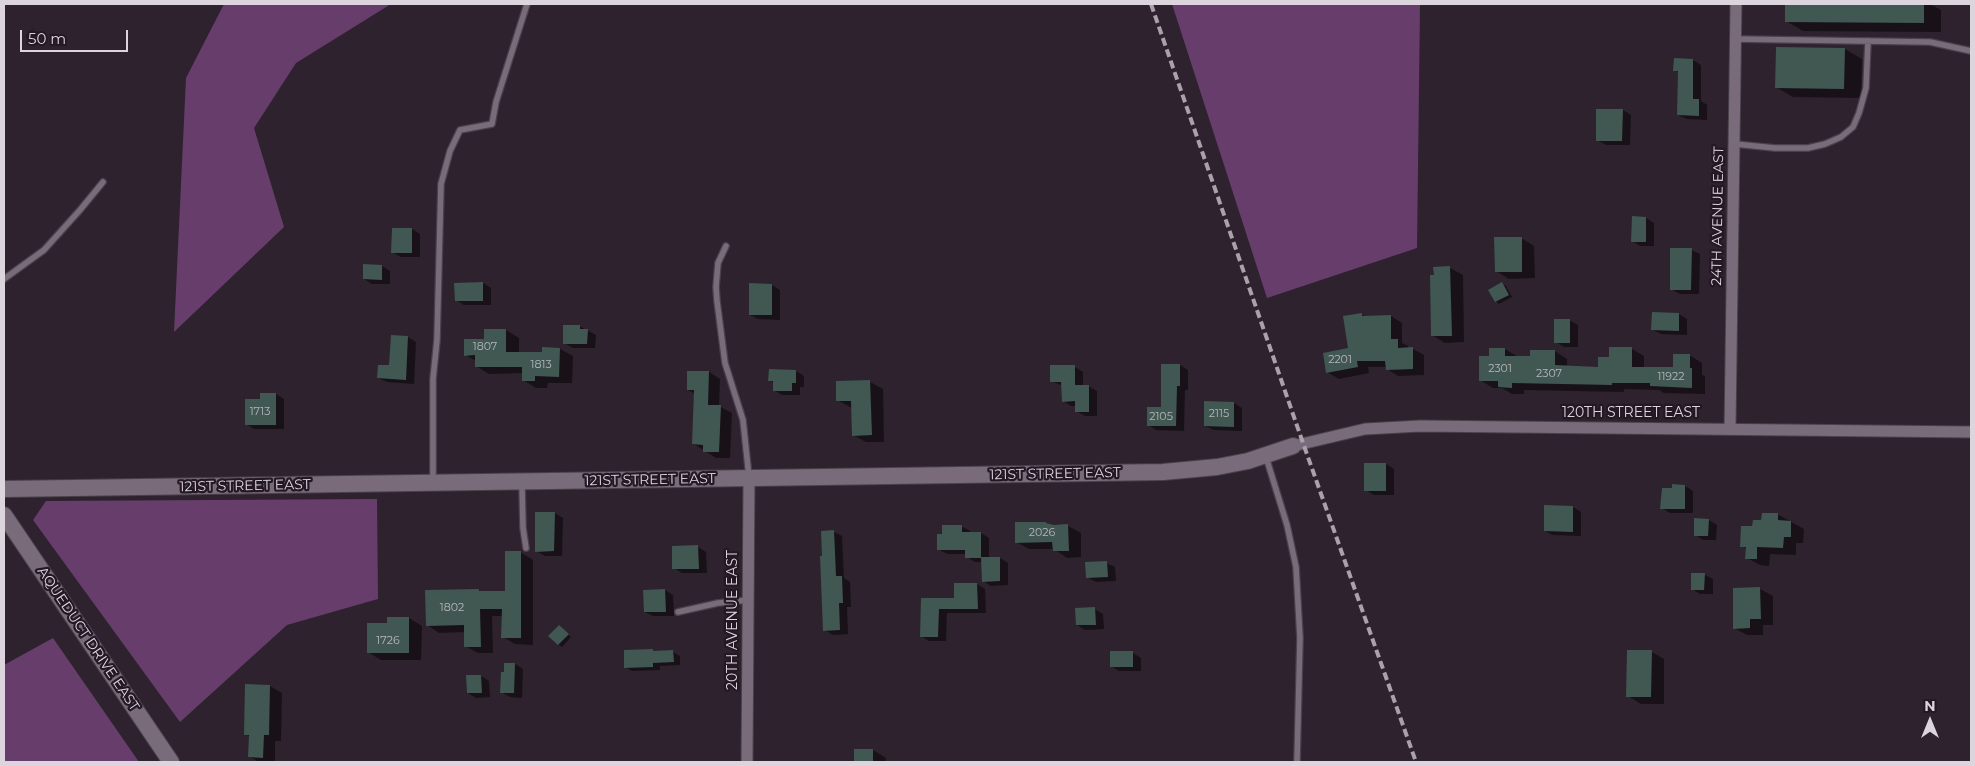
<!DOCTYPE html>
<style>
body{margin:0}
#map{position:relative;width:1975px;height:766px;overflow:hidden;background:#2d222e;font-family:Montserrat,sans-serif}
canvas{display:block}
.frame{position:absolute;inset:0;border:5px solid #ddd5de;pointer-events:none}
.north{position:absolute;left:1905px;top:696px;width:50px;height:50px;-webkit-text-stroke:4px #231824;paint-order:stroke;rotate:0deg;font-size:14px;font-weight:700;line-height:20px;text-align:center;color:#ddd5de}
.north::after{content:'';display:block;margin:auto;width:18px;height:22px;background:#ddd5de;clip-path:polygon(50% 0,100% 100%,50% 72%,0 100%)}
.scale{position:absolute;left:20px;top:30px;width:108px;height:22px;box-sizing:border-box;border:2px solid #ddd5de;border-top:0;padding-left:6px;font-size:15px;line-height:18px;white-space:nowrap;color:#ddd5de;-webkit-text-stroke:4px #231824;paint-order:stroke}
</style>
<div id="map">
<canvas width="1975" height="766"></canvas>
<div class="frame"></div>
<div class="north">N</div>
<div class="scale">50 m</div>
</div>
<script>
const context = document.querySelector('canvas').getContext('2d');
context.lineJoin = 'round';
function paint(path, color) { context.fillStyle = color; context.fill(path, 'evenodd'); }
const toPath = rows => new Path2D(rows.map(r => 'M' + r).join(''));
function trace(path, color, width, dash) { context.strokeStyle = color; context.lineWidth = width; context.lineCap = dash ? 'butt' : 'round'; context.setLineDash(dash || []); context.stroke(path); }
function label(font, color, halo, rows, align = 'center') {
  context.font = font + ' Montserrat,sans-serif'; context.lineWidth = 4.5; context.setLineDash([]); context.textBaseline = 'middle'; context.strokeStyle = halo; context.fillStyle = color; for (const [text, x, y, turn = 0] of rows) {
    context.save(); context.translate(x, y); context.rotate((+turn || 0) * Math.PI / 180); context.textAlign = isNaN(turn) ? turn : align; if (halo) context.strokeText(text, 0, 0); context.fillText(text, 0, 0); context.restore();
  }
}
const forest = toPath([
 [224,4,391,4,296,63,254,128,284,227,174,332,186,78],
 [1172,4,1420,4,1417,248,1267,298],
 [377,499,378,599,287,625,180,722,33,520,46,501],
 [53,638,139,762,4,762,4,665]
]);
const shadow = toPath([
 [1786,4,1930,4,1941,10,1941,32,1803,31,1786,21],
 [1845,49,1862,59,1861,98,1793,97,1776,87],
 [1675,60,1693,60,1701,65,1701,101,1707,105,1707,120,1687,119,1678,115,1679,73,1675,70],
 [1623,110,1631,115,1630,145,1606,145,1597,140],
 [1633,218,1646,218,1654,223,1654,246,1640,246,1632,241],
 [412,229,420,234,420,257,401,257,392,252],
 [1521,238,1534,246,1535,278,1509,279,1496,271],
 [1691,250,1700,254,1699,294,1680,294,1671,289],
 [382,266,390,271,390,284,372,284,364,279],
 [1450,268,1463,275,1464,342,1445,343,1432,335,1435,276],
 [483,283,491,288,491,305,464,305,456,300],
 [1502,284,1506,286,1512,297,1499,304,1496,301],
 [750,285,772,285,780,290,780,320,758,319,750,315],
 [1361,314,1366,317,1391,316,1402,323,1402,343,1408,346,1408,349,1413,349,1424,355,1424,375,1398,376,1387,369,1387,367,1368,367,1369,373,1339,379,1327,372,1350,349],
 [1653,314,1679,314,1687,319,1687,335,1661,334,1653,330],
 [1569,320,1578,325,1578,347,1564,347,1556,342],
 [579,326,596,335,595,348,573,348,564,343],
 [506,330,519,338,519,353,544,354,560,349,573,356,572,383,548,383,547,388,536,388,523,380,523,373,489,374,476,366,476,361,465,355,485,340],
 [392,336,408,337,416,342,414,384,387,382,378,378,391,367],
 [1505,349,1518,357,1531,358,1555,351,1567,359,1567,367,1599,368,1610,358,1632,349,1644,356,1644,368,1674,368,1689,355,1702,363,1702,375,1705,376,1705,394,1664,393,1659,390,1624,389,1624,392,1524,390,1524,394,1512,394,1502,388,1493,388,1480,380,1490,357],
 [1180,365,1188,370,1188,390,1185,390,1184,431,1156,430,1148,425,1162,408],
 [1075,367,1083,372,1083,386,1088,386,1097,391,1097,416,1085,416,1076,411,1076,406,1071,406,1063,401,1063,386,1051,381],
 [770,371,796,371,804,376,804,387,800,387,800,395,782,395,774,390,774,383,769,380],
 [709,372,720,379,719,406,732,413,730,458,716,458,694,444,695,394,688,390],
 [870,382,883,389,884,442,866,442,853,435,852,408,837,400],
 [276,394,284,399,284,429,254,429,246,424,262,400],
 [1206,402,1234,403,1242,408,1242,431,1214,430,1205,426],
 [1386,464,1394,469,1394,495,1374,495,1366,490],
 [1685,486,1693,491,1693,513,1670,513,1662,508],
 [1573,507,1581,512,1581,536,1553,535,1545,531],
 [555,513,563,518,562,556,545,556,536,551],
 [1777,514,1804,529,1803,543,1796,543,1796,555,1770,554,1769,566,1760,565,1747,558,1747,549,1742,546,1754,527],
 [1709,520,1717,525,1716,540,1703,540,1695,535],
 [1049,525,1068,526,1081,533,1081,557,1067,558,1054,549,1029,549,1016,542],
 [961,526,970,531,970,533,981,533,989,538,989,559,1000,558,1008,563,1008,585,991,586,983,581,982,562,975,562,967,557,967,554,947,554,938,549],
 [823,532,834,532,842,536,844,578,850,582,851,607,847,607,848,634,833,635,825,630],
 [698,547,706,552,707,573,682,573,674,568],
 [520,552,533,560,533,645,515,644,503,637,503,616,492,616,493,653,478,653,465,646,465,632,439,633,427,625,426,591,479,590,482,592,507,592],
 [1106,563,1115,567,1116,581,1096,582,1087,577],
 [1692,574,1705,575,1713,579,1713,594,1700,594,1692,589],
 [977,584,985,589,986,613,947,613,946,641,929,641,921,636,922,599,956,600,956,585],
 [1760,589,1773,596,1773,625,1763,625,1763,635,1747,635,1734,628],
 [665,590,673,595,674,616,653,616,645,612],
 [1077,609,1095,609,1103,614,1104,629,1085,630,1077,625],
 [409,618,422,626,421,660,381,660,368,652],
 [559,626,571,637,562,647,558,644],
 [652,651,656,653,673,652,680,656,680,665,660,666,660,670,632,671,625,667],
 [1652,652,1664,659,1664,704,1641,704,1628,696],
 [1133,653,1141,658,1141,671,1119,671,1111,666],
 [515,664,523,669,522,698,510,697,501,692],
 [481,676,489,681,490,697,476,698,468,693],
 [247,686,270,686,282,693,281,741,275,741,275,762,259,762,249,756,250,737,245,734],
 [855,750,873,750,886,758,886,762,855,762]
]);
const building = toPath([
 [1785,4,1924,4,1924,23,1785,22],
 [1776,47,1845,48,1844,89,1775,88],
 [1674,58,1693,59,1693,99,1699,99,1699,116,1677,115,1678,71,1673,71],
 [1596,109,1623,109,1622,141,1596,141],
 [1632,216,1646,217,1646,242,1631,242],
 [392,228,412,228,412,253,391,253],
 [1494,237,1522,237,1522,272,1495,272],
 [1670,248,1692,248,1691,290,1670,290],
 [363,264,382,265,382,280,363,279],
 [1450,266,1452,336,1431,336,1430,275,1434,275,1433,267],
 [483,282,483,301,455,301,454,283],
 [1502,282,1509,295,1495,302,1488,290],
 [749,283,772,284,772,315,749,315],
 [1652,312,1679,313,1679,331,1651,330],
 [1362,313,1362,316,1391,315,1391,339,1398,339,1398,348,1413,347,1413,369,1386,370,1385,361,1357,361,1358,367,1326,373,1323,353,1348,348,1343,316],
 [1554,319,1570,319,1570,343,1554,343],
 [563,325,580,325,580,329,588,329,587,344,563,344],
 [484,329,506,329,506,352,542,352,542,347,560,348,559,377,535,376,535,381,522,381,522,367,475,367,475,355,464,356,464,339,484,339],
 [391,335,408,336,406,380,377,378,378,365,389,365],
 [1609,347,1632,347,1632,367,1673,367,1673,354,1690,354,1690,368,1692,368,1692,388,1650,386,1650,383,1612,383,1612,385,1512,383,1512,388,1498,387,1498,381,1479,381,1479,356,1489,356,1489,348,1505,348,1505,356,1530,356,1530,350,1555,350,1555,365,1598,367,1598,357,1609,357],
 [1161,364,1180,364,1180,386,1177,386,1176,426,1147,426,1147,407,1161,407],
 [1050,365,1075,365,1075,385,1089,385,1089,412,1075,412,1075,401,1062,402,1061,382,1050,382],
 [769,369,796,370,796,383,792,383,792,391,773,391,773,381,768,381],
 [687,371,709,371,708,405,721,405,719,452,703,452,703,445,692,444,694,390,687,390],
 [870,380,872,435,852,436,851,401,836,401,836,381],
 [260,393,276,393,276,425,245,425,245,399,260,399],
 [1204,401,1234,402,1234,427,1204,426],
 [1364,463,1386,463,1386,491,1364,491],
 [1672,484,1685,485,1685,509,1660,509,1662,488,1672,488],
 [1544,505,1573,506,1573,532,1544,531],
 [535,512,555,512,554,551,535,552],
 [1762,513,1778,513,1778,520,1791,521,1791,537,1784,537,1783,548,1757,547,1757,559,1745,559,1746,547,1740,547,1741,526,1752,526,1753,520,1761,520],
 [1694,518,1709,519,1708,536,1694,536],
 [1015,522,1046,522,1046,523,1054,525,1068,524,1069,551,1053,551,1052,542,1015,543],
 [942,525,962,525,962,532,981,532,981,558,965,558,965,550,937,550,937,534,942,534],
 [834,530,836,576,842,576,843,603,839,603,840,630,823,631,820,556,822,556,821,531],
 [698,545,699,569,672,569,672,546],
 [505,551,521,551,521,638,501,638,502,609,480,609,481,647,464,647,464,625,426,626,425,590,479,589,479,591,505,591],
 [981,557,1000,557,1000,581,982,582],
 [1107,561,1108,577,1086,578,1085,562],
 [1691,573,1705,573,1704,590,1691,590],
 [954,583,977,583,978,609,939,609,938,637,920,637,921,598,954,598],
 [1760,587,1761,619,1750,619,1750,628,1733,629,1733,588],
 [665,589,666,612,644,612,643,590],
 [1095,607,1096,625,1076,625,1075,608],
 [387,617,409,617,409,653,367,653,367,623,387,623],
 [559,625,569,634,558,645,548,636],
 [653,649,653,651,673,650,674,662,653,663,653,667,624,668,624,650],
 [1627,650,1652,650,1651,697,1626,697],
 [1110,651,1133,651,1133,667,1110,667],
 [504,663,515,663,514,693,500,693,501,672,504,672],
 [466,675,481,675,482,693,467,693],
 [245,684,270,685,269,735,264,735,263,758,248,757,249,735,244,735],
 [854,749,873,749,873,762,854,762]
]);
const lane = toPath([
 [1735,39,1930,42,1971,51],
 [1735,144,1775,148,1808,148,1825,144,1841,137,1853,127,1859,113,1866,88,1868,41],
 [726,246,718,263,716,287,717,301,725,363,743,420,749,477],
 [4,279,44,250,80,210,103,182],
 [1266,457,1287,525,1296,567,1300,638,1297,762],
 [433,481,433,379,437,340,441,184,450,151,460,130,492,124,496,102,527,4],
 [522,484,523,528,526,548],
 [678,612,718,603,748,600]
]);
const street = toPath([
 [1730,428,1736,4],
 [1293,446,1365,429,1420,426,1971,432],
 [747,762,749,479]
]);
const secondary = toPath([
 [4,489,1163,472,1217,467,1248,461,1293,446],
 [4,515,171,762]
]);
const rail = toPath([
 [1151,4,1303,443,1416,762]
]);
const numberNames = [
 ["1807",485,347],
 ["2201",1340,360],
 ["1813",541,365],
 ["2301",1500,369],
 ["2307",1549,374],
 ["11922",1671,377],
 ["1713",260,412],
 ["2115",1219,414],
 ["2105",1161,417],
 ["2026",1042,533],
 ["1802",452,608],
 ["1726",388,641]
];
const streetNames = [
 ["24TH AVENUE EAST",1718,216,-89],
 ["120TH STREET EAST",1631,413],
 ["121ST STREET EAST",1055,474,-1],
 ["121ST STREET EAST",650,480,-1],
 ["121ST STREET EAST",245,486,-1],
 ["20TH AVENUE EAST",733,620,-90],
 ["AQUEDUCT DRIVE EAST",88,639,56]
];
paint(forest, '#673e6b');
paint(shadow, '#0007');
paint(building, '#415752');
trace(lane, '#49404a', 8);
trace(street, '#49404a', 13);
trace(secondary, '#49404a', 18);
trace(lane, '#796b7a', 5.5);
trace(street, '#796b7a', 11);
trace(secondary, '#796b7a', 16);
trace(rail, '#aaa1ab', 4, [8, 4]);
label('11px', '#b6b6bb', null, numberNames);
label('14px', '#ddd5de', '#231824', streetNames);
</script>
